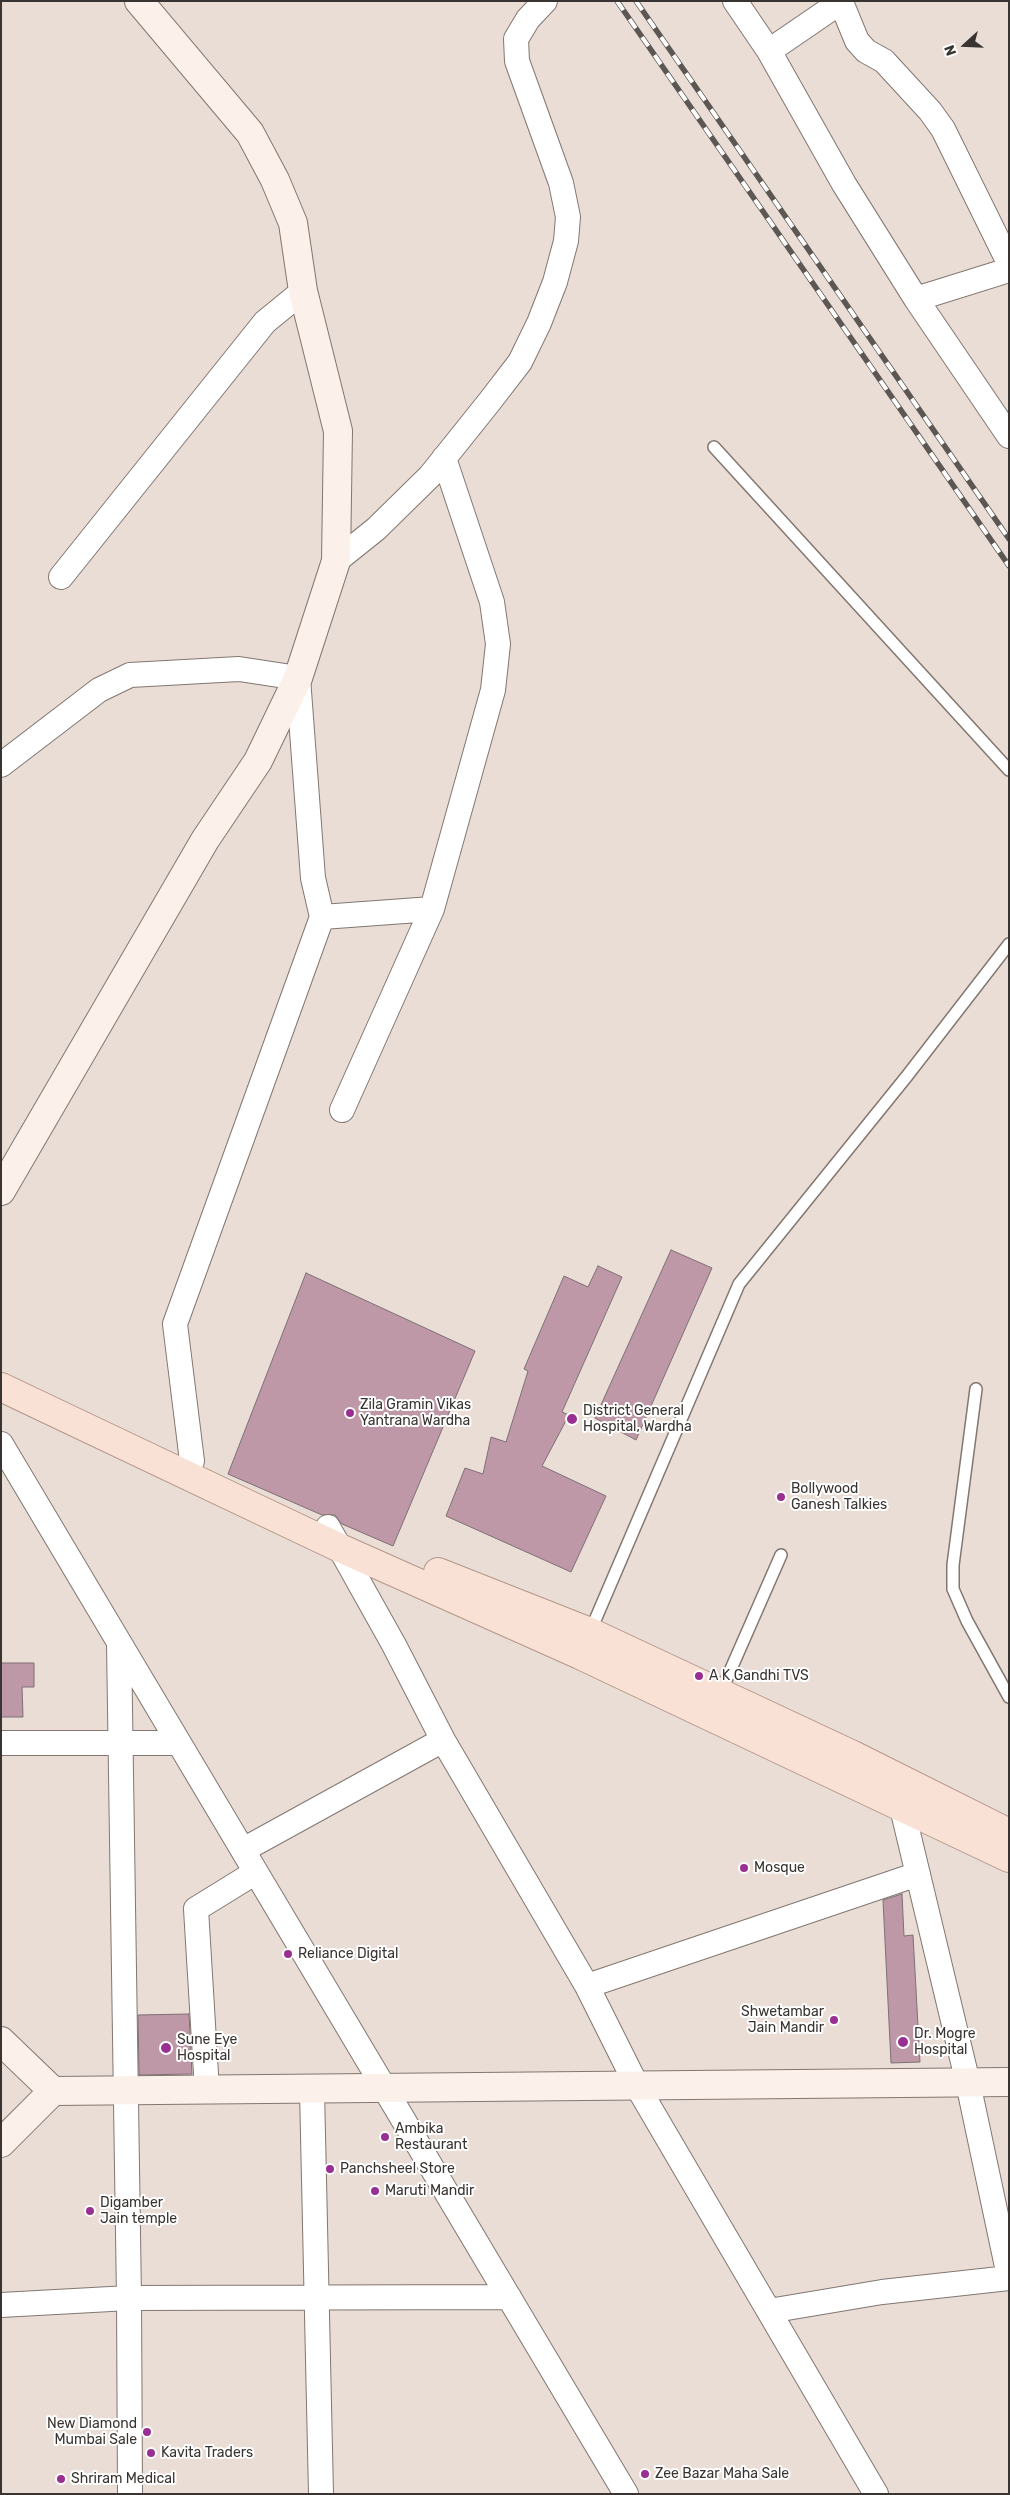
<!DOCTYPE html>
<style>
body{margin:0}
#map{position:relative;width:1010px;height:2495px;overflow:hidden;background:#e9ddd6;font-family:Rubik,sans-serif}
canvas{display:block}
.frame{position:absolute;inset:0;border:2px solid #393431;pointer-events:none}
.north{position:absolute;left:940px;top:20px;width:50px;height:50px;-webkit-text-stroke:4px #fff;paint-order:stroke;rotate:250deg;font-size:14px;font-weight:700;line-height:20px;text-align:center;color:#393431}
.north::after{content:'';display:block;margin:auto;width:18px;height:22px;background:#393431;clip-path:polygon(50% 0,100% 100%,50% 72%,0 100%)}
</style>
<div id="map">
<canvas width="1010" height="2495"></canvas>
<div class="frame"></div>
<div class="north">N</div>
</div>
<script>
const context = document.querySelector('canvas').getContext('2d');
context.lineJoin = 'round';
function paint(path, color) { context.fillStyle = color; context.fill(path, 'evenodd'); }
const toPath = rows => new Path2D(rows.map(r => 'M' + r).join(''));
function trace(path, color, width, dash) { context.strokeStyle = color; context.lineWidth = width; context.lineCap = dash ? 'butt' : 'round'; context.setLineDash(dash || []); context.stroke(path); }
function label(font, color, halo, rows, align = 'center') {
  context.font = font + ' Rubik,sans-serif'; context.lineWidth = 4; context.setLineDash([]); context.textBaseline = 'middle'; context.strokeStyle = halo; context.fillStyle = color; for (const [text, x, y, turn = 0] of rows) {
    context.save(); context.translate(x, y); context.rotate((+turn || 0) * Math.PI / 180); context.textAlign = isNaN(turn) ? turn : align; if (halo) context.strokeText(text, 0, 0); context.fillText(text, 0, 0); context.restore();
  }
}
const building = toPath([
 [671,1250,712,1268,636,1440,595,1418,671,1250],
 [598,1266,622,1277,562,1412,569,1415,542,1466,606,1496,571,1572,446,1516,465,1468,483,1474,491,1437,506,1442,528,1371,524,1369,564,1276,588,1287,598,1266],
 [306,1273,475,1351,393,1546,342,1524,335,1515,322,1515,228,1474,306,1273],
 [1,1663,34,1663,34,1687,22,1687,23,1717,1,1717,1,1663],
 [902,1894,904,1936,913,1935,920,2062,891,2063,883,1900,902,1894],
 [189,2014,192,2074,139,2075,138,2015,189,2014]
]);
const lane = toPath([
 [714,447,1009,770],
 [976,1389,953,1565,953,1589,967,1621,1009,1697],
 [590,1632,739,1284,907,1076,1009,944],
 [720,1694,781,1555]
]);
const street = toPath([
 [735,1,769,51,844,184,916,299,1009,436],
 [841,2,857,41,866,51,884,61,930,111,943,129,1009,263],
 [769,51,842,1],
 [916,299,1009,270],
 [336,561,376,529,430,476,490,401,520,362,539,323,555,282,566,241,568,217,561,183,517,61,516,39,528,19,545,1],
 [61,577,265,322,303,291],
 [1,765,99,690,130,675,239,669,298,678,313,878,322,917,432,909],
 [342,1110,432,909,493,690,498,644,492,602,444,458],
 [1,1444,626,2494],
 [192,1461,175,1324,322,917],
 [328,1527,394,1645,443,1740,587,1986,637,2086,876,2494],
 [1,1743,179,1743],
 [902,1808,968,2083,1009,2276],
 [243,1850,443,1740],
 [587,1986,918,1874],
 [207,2090,196,1909,256,1872],
 [312,2090,321,2494],
 [1,2305,129,2298,119,1643],
 [769,2311,882,2292,1009,2278],
 [130,2494,129,2298,509,2297]
]);
const secondary = toPath([
 [1,1191,205,840,258,761,298,678,336,561,338,431,303,291,293,223,275,180,250,133,139,1],
 [1,2041,53,2091],
 [1,2143,53,2091,1009,2082]
]);
const primary = toPath([
 [1,1387,340,1548,580,1655,1009,1858],
 [438,1572,590,1632,853,1755,1009,1833]
]);
const rail = toPath([
 [617,1,1009,566],
 [636,1,1009,539]
]);
const markers = [
 [350,1413,5,"#992f92"],
 [572,1419,6,"#992f92"],
 [781,1497,5,"#992f92"],
 [699,1676,5,"#992f92"],
 [744,1868,5,"#992f92"],
 [288,1954,5,"#992f92"],
 [834,2020,5,"#992f92"],
 [903,2042,6,"#992f92"],
 [166,2048,6,"#992f92"],
 [385,2137,5,"#992f92"],
 [330,2169,5,"#992f92"],
 [375,2191,5,"#992f92"],
 [90,2211,5,"#992f92"],
 [147,2432,5,"#992f92"],
 [151,2453,5,"#992f92"],
 [645,2474,5,"#992f92"],
 [61,2479,5,"#992f92"]
];
const poiNames = [
 ["Zila Gramin Vikas",360,1405],
 ["Yantrana Wardha",360,1421],
 ["District General",583,1411],
 ["Hospital, Wardha",583,1427],
 ["Bollywood",791,1489],
 ["Ganesh Talkies",791,1505],
 ["A K Gandhi TVS",709,1676],
 ["Mosque",754,1868],
 ["Reliance Digital",298,1954],
 ["Shwetambar",824,2012,"right"],
 ["Jain Mandir",824,2028,"right"],
 ["Dr. Mogre",914,2034],
 ["Hospital",914,2050],
 ["Sune Eye",177,2040],
 ["Hospital",177,2056],
 ["Ambika",395,2129],
 ["Restaurant",395,2145],
 ["Panchsheel Store",340,2169],
 ["Maruti Mandir",385,2191],
 ["Digamber",100,2203],
 ["Jain temple",100,2219],
 ["New Diamond",137,2424,"right"],
 ["Mumbai Sale",137,2440,"right"],
 ["Kavita Traders",161,2453],
 ["Zee Bazar Maha Sale",655,2474],
 ["Shriram Medical",71,2479]
];
paint(building, '#bf98a7');
trace(building, '#7c7074', 1);
trace(lane, '#827771', 14);
trace(street, '#827771', 26);
trace(secondary, '#827771', 30);
trace(primary, '#b49789', 30);
trace(lane, '#fff', 11);
trace(street, '#fff', 24);
trace(secondary, '#fcf0ea', 28);
trace(primary, '#fae1d5', 28);
trace(rail, '#5d5753', 5.5);
trace(rail, '#fff', 4, [11]);
for (const [x, y, r, color] of markers) { const dot = new Path2D(); dot.arc(x, y, r, 0, 2 * Math.PI); context.fillStyle = color; context.fill(dot); trace(dot, '#fff', 2); }
label('14px', '#393431', '#fff', poiNames, 'left');
</script>
